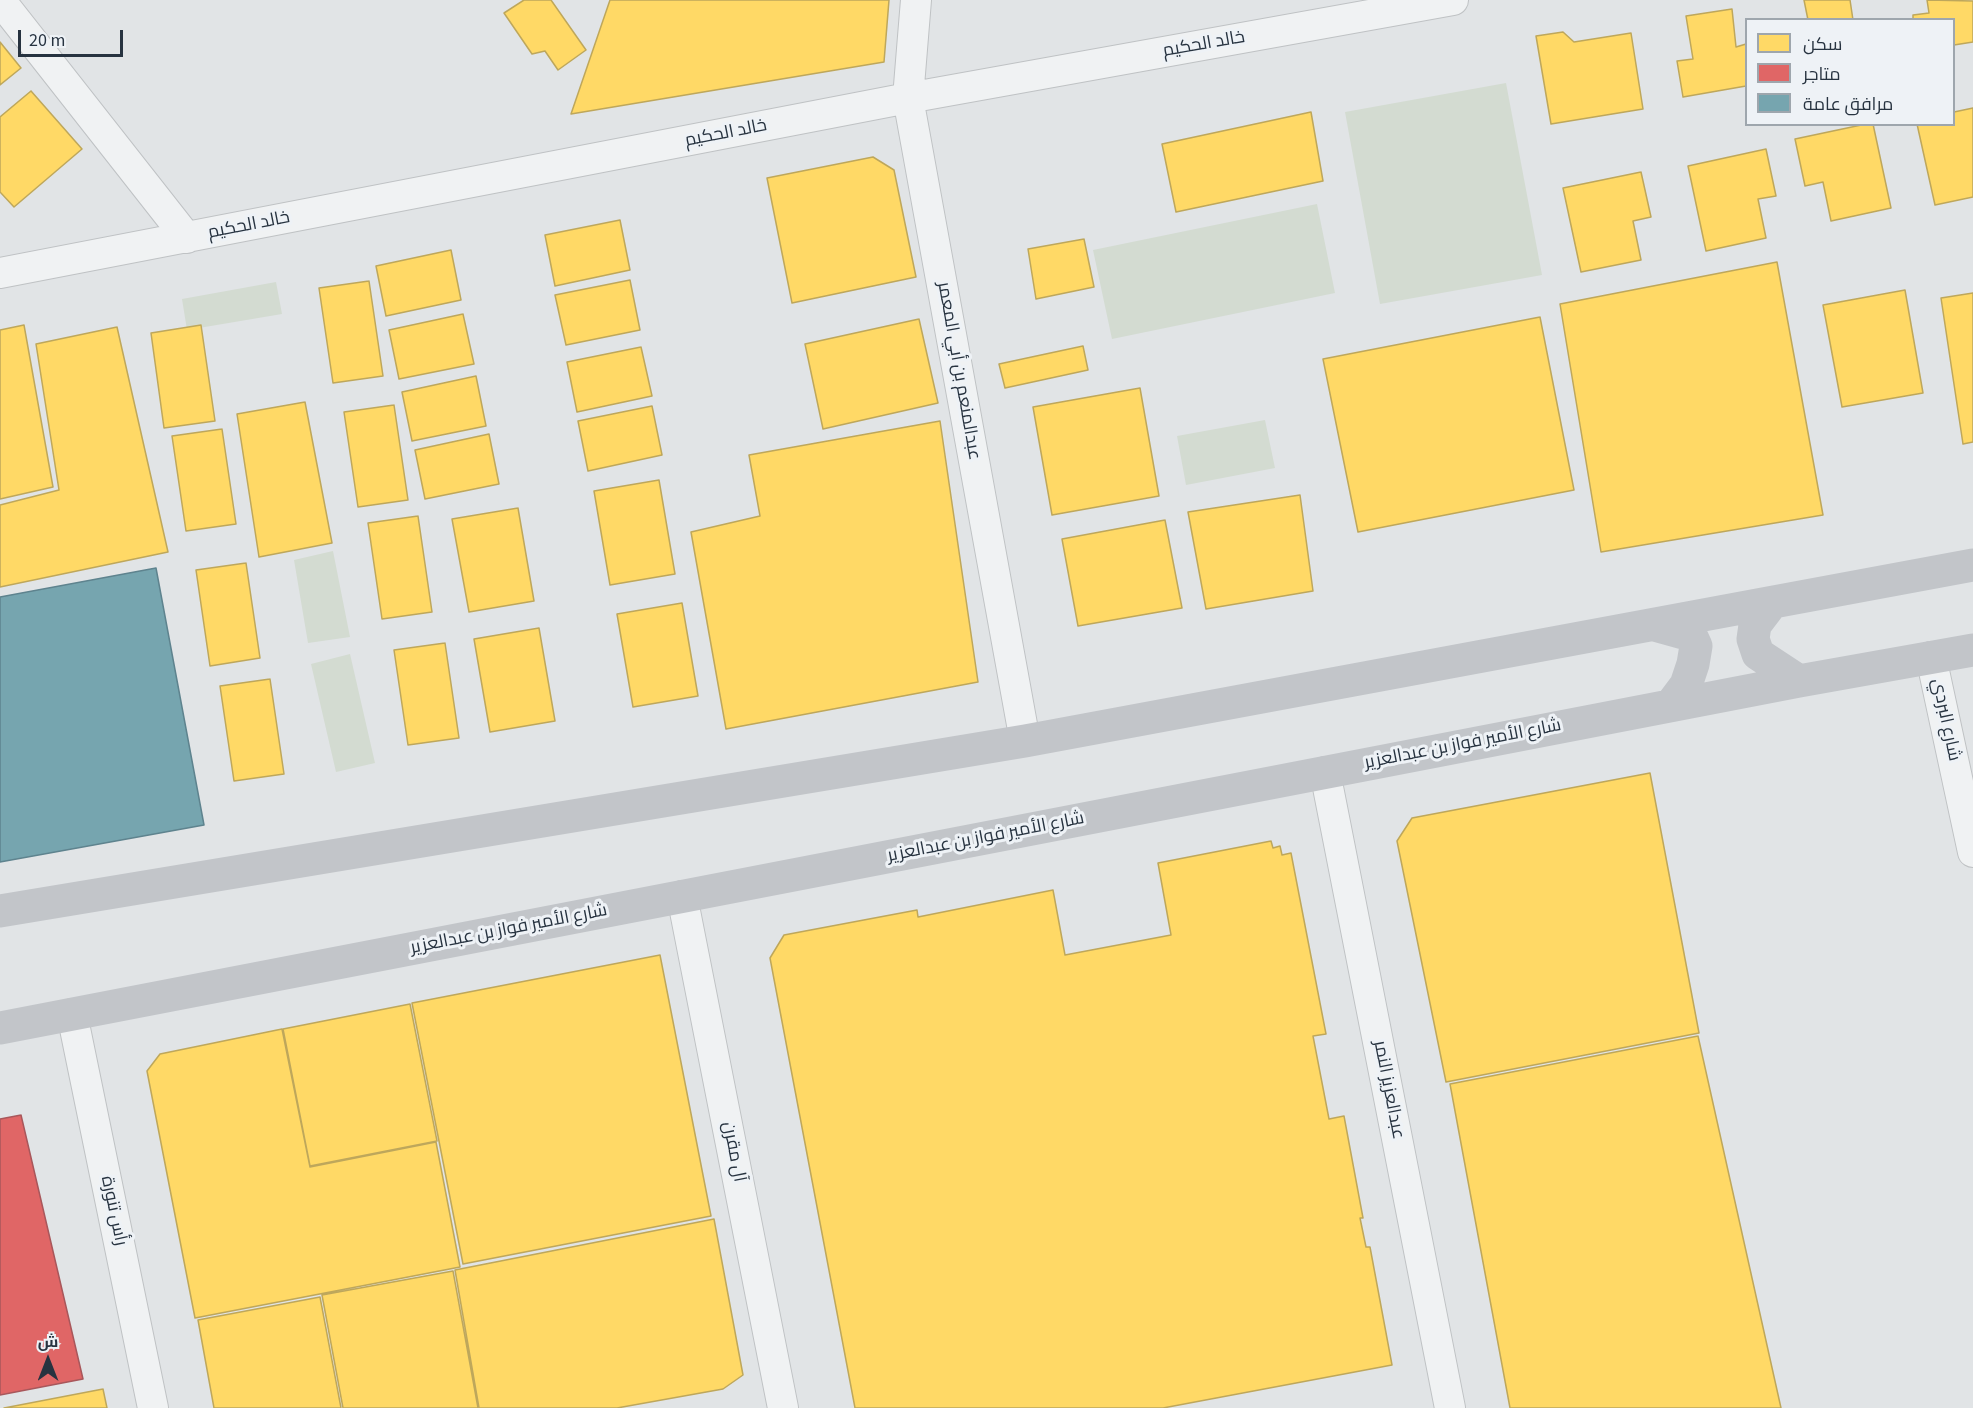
<!DOCTYPE html>
<meta charset="utf-8">
<style>
body{margin:0}
#map{position:relative;width:1973px;height:1408px;overflow:hidden;background:#e1e4e6;font-family:"Source Sans 3",Cairo,sans-serif}
canvas{display:block}
.legend{position:absolute;left:1745px;top:18px;width:210px;height:108px;box-sizing:border-box;background:#eef2f6;border:2px solid #9ea6ad;margin:0;padding:8px 10px;list-style:none;font-size:18px;color:#273340}
.legend li{display:flex;align-items:center;gap:12px;height:30px}
.legend b{width:30px;border:2px solid #9ea6ad}
.north{position:absolute;left:18px;top:1330px;width:60px;height:60px;-webkit-text-stroke:4px #eef2f6;paint-order:stroke;rotate:0deg;font-size:16px;font-weight:700;line-height:24px;text-align:center;color:#273340}
.north::after{content:'';display:block;margin:auto;width:21px;height:27px;background:#273340;clip-path:polygon(50% 0,100% 100%,50% 72%,0 100%)}
.scale{position:absolute;left:18px;top:30px;width:105px;height:27px;box-sizing:border-box;border:3px solid #273340;border-top:0;padding-left:8px;font-size:18px;line-height:21px;white-space:nowrap;color:#273340;-webkit-text-stroke:4px #eef2f6;paint-order:stroke}
</style>
<div id="map">
<canvas width="1973" height="1408"></canvas>
<ul class="legend">
<li><b style="height:16px;background:#ffd966"></b>سكن</li>
<li><b style="height:16px;background:#e06666"></b>متاجر</li>
<li><b style="height:16px;background:#76a5af"></b>مرافق عامة</li>
</ul>
<div class="north">ش</div>
<div class="scale">20 m</div>
</div>
<script>
const context = document.querySelector('canvas').getContext('2d');
context.lineJoin = 'round';
function paint(path, color) { context.fillStyle = color; context.fill(path, 'evenodd'); }
const toPath = rows => new Path2D(rows.map(r => 'M' + r).join(''));
function trace(path, color, width, dash) { context.strokeStyle = color; context.lineWidth = width; context.lineCap = dash ? 'butt' : 'round'; context.setLineDash(dash || []); context.stroke(path); }
function label(font, color, halo, rows, align = 'center') {
  context.font = font + ' "Source Sans 3",Cairo,sans-serif'; context.lineWidth = 6; context.setLineDash([]); context.textBaseline = 'middle'; context.strokeStyle = halo; context.fillStyle = color; for (const [text, x, y, turn = 0] of rows) {
    context.save(); context.translate(x, y); context.rotate((+turn || 0) * Math.PI / 180); context.textAlign = isNaN(turn) ? turn : align; if (halo) context.strokeText(text, 0, 0); context.fillText(text, 0, 0); context.restore();
  }
}
const green = toPath([
 [1506,83,1542,275,1380,304,1345,112],
 [1317,204,1335,293,1112,339,1093,250],
 [276,282,282,314,187,330,182,299],
 [1265,420,1275,468,1186,485,1177,436],
 [333,551,350,637,308,643,294,560],
 [350,654,375,763,336,772,311,664]
]);
const homes = toPath([
 [524,0,551,0,586,50,558,70,545,51,532,54,504,13,524,0],
 [610,0,889,0,884,62,571,114,610,0],
 [1804,0,1850,0,1853,20,1808,20,1804,0],
 [1927,0,1973,1,1973,42,1954,45,1954,20,1913,20,1913,15,1929,13,1927,0],
 [1732,9,1736,47,1746,44,1746,86,1683,97,1677,61,1693,59,1686,16,1732,9],
 [1563,32,1574,42,1631,33,1643,109,1551,124,1536,36,1563,32],
 [0,42,21,68,0,85,0,42],
 [31,91,82,149,14,207,0,192,0,117,31,91],
 [1973,108,1973,197,1935,205,1917,124,1954,124,1954,112,1973,108],
 [1311,112,1323,181,1176,212,1162,144,1311,112],
 [1866,124,1873,124,1891,208,1831,221,1823,182,1805,186,1795,139,1866,124],
 [1766,149,1776,196,1758,199,1766,238,1706,251,1688,166,1766,149],
 [873,157,894,170,916,277,792,303,767,178,873,157],
 [1641,172,1651,217,1633,221,1641,260,1581,272,1563,188,1641,172],
 [620,220,630,270,555,286,545,235,620,220],
 [1084,239,1094,287,1036,299,1028,249,1084,239],
 [451,250,461,300,386,316,376,266,451,250],
 [1777,262,1823,515,1601,552,1560,304,1777,262],
 [630,280,640,330,566,345,555,295,630,280],
 [369,281,383,376,333,383,319,288,369,281],
 [1905,290,1923,393,1842,407,1823,305,1905,290],
 [1973,293,1973,442,1963,444,1941,298,1973,293],
 [463,314,474,364,399,379,389,330,463,314],
 [1540,317,1574,490,1358,532,1323,359,1540,317],
 [919,319,938,403,823,429,805,344,919,319],
 [24,325,53,487,0,499,0,330,24,325],
 [201,325,215,421,164,428,151,333,201,325],
 [117,327,168,552,0,587,0,505,59,490,36,344,117,327],
 [1083,346,1088,370,1005,388,999,364,1083,346],
 [641,347,652,396,577,412,567,362,641,347],
 [476,376,486,426,412,441,402,392,476,376],
 [1140,388,1159,496,1052,515,1033,407,1140,388],
 [305,402,332,543,259,557,237,414,305,402],
 [394,405,408,500,358,507,344,412,394,405],
 [652,406,662,455,588,471,578,421,652,406],
 [940,421,978,682,726,729,691,532,760,516,749,455,940,421],
 [222,429,236,524,186,531,172,436,222,429],
 [489,434,499,484,425,499,415,450,489,434],
 [659,480,675,574,610,585,594,491,659,480],
 [1300,495,1313,591,1206,609,1188,512,1300,495],
 [518,508,534,601,469,612,452,519,518,508],
 [418,516,432,612,382,619,368,523,418,516],
 [1165,520,1182,608,1078,626,1062,539,1165,520],
 [246,563,260,658,210,666,196,570,246,563],
 [682,603,698,696,633,707,617,614,682,603],
 [539,628,555,721,490,732,474,639,539,628],
 [445,643,459,738,408,745,394,650,445,643],
 [270,679,284,774,234,781,220,686,270,679],
 [1650,773,1699,1033,1446,1082,1397,841,1412,818,1650,773],
 [1271,841,1273,848,1280,846,1282,855,1291,853,1326,1034,1313,1036,1329,1119,1344,1116,1363,1218,1360,1218,1366,1247,1370,1247,1392,1365,1163,1408,855,1408,770,958,784,935,917,910,918,917,1053,890,1065,955,1171,935,1158,863,1271,841],
 [660,955,711,1216,463,1264,412,1003,660,955],
 [410,1004,437,1141,310,1166,283,1029,410,1004],
 [282,1029,310,1167,436,1142,460,1267,195,1318,147,1071,160,1054,282,1029],
 [1698,1036,1781,1408,1510,1408,1450,1084,1698,1036],
 [714,1219,743,1375,723,1389,617,1408,479,1408,455,1270,714,1219],
 [453,1271,478,1408,343,1408,322,1295,453,1271],
 [320,1297,341,1408,214,1408,198,1320,320,1297],
 [103,1389,107,1408,4,1408,103,1389]
]);
const shops = toPath([
 [21,1115,83,1379,0,1395,0,1119,21,1115]
]);
const public = toPath([
 [156,568,204,825,0,862,0,597,156,568]
]);
const street = toPath([
 [0,0,187,238],
 [916,0,908,98,1025,741],
 [0,273,908,98,1453,0],
 [1931,657,1973,852],
 [1325,772,1450,1408],
 [682,896,783,1408],
 [72,1014,153,1408]
]);
const secondary = toPath([
 [1771,604,1755,625,1753,639,1758,654,1799,681],
 [1655,625,1691,635,1696,646,1693,664,1686,685,1671,705],
 [0,911,1025,741,1973,565],
 [0,1028,1799,681,1973,650]
]);
const streetNames = [
 ["خالد الحكيم",1204,45,-10],
 ["خالد الحكيم",726,134,-11],
 ["خالد الحكيم",249,226,-11],
 ["عبدالمنعم بن أبي المعمر",958,371,80],
 ["شارع البردي",1945,720,78],
 ["شارع الأمير فواز بن عبدالعزير",1463,745,-11],
 ["شارع الأمير فواز بن عبدالعزير",986,838,-11],
 ["شارع الأمير فواز بن عبدالعزير",509,930,-11],
 ["عبدالعزيز النمر",1388,1090,79],
 ["آل مقرن",733,1152,79],
 ["رأس تنورة",113,1211,78]
];
paint(green, '#d3dbd1');
paint(homes, '#ffd966');
trace(homes, '#bea75b', 1.5);
paint(shops, '#e06666');
trace(shops, '#a8575b', 1.5);
paint(public, '#76a5af');
trace(public, '#5e838e', 1.5);
trace(street, '#bfc2c4', 32);
trace(street, '#f0f2f3', 30);
trace(secondary, '#c2c5c9', 33);
label('18px', '#273340', '#eef2f6', streetNames);
</script>
